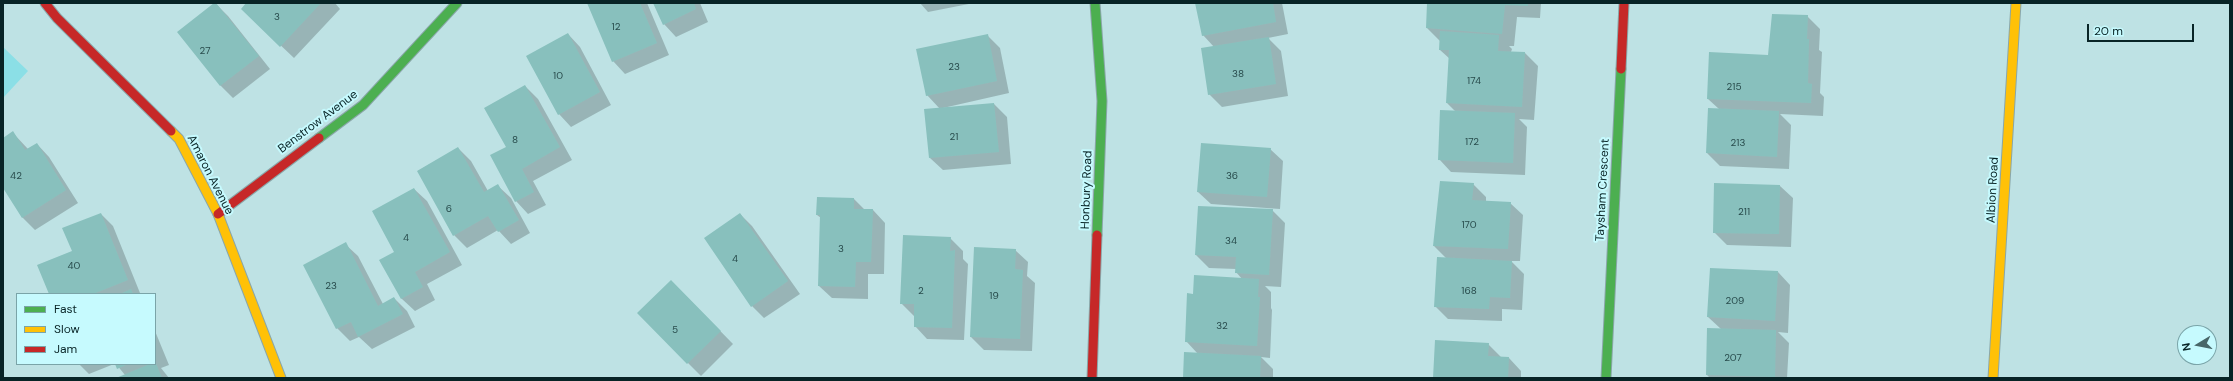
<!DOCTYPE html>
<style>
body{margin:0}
#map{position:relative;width:2233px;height:381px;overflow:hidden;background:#bee2e4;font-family:"DM Sans",sans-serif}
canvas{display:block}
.frame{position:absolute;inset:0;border:4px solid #082426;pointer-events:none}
.legend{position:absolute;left:16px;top:293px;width:140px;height:72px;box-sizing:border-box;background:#c6fafe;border:1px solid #7aa4a8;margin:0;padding:5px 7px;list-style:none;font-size:12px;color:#082426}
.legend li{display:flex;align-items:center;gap:8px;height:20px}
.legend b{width:20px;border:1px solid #7aa4a8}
.north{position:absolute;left:2177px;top:325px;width:40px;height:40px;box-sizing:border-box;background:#c6fafe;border:1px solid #7aa4a8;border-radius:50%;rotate:260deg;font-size:11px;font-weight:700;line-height:16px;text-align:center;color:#082426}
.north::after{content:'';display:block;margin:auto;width:14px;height:18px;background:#486668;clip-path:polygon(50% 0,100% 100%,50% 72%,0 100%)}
.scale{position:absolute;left:2087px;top:24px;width:107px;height:18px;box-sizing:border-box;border:2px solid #082426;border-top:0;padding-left:5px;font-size:12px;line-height:14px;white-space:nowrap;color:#082426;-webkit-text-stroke:3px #c6fafe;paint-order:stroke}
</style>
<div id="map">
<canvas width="2233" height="381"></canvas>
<div class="frame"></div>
<ul class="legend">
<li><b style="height:5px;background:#4caf50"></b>Fast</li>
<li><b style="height:5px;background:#ffc107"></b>Slow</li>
<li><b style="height:5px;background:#c62828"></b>Jam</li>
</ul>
<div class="north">N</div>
<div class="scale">20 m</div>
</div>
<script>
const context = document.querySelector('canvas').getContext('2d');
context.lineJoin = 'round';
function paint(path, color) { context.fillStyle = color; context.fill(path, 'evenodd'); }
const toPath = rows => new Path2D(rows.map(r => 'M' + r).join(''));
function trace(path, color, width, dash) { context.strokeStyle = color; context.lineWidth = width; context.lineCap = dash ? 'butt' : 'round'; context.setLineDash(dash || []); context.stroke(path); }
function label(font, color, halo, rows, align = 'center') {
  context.font = font + ' "DM Sans",sans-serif'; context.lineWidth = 4; context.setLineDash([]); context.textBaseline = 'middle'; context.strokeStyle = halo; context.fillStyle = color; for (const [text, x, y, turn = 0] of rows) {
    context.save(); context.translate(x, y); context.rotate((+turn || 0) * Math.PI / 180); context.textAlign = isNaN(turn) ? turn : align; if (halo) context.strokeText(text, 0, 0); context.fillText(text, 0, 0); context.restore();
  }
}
const green = toPath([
 [3,47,28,71,3,98]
]);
const shadow = toPath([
 [215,3,228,16,270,69,233,98,221,86,179,32],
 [247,3,335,3,340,9,294,58,255,21],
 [588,3,647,3,669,55,625,74,613,61],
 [654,3,700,3,708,22,676,37,664,24],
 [920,3,974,3,928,12],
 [1197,3,1282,3,1288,34,1268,38,1281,51,1288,96,1222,107,1209,94,1214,47,1203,35],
 [1428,3,1541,3,1540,18,1517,17,1514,46,1509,46,1512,49,1511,52,1525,53,1538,66,1534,120,1519,119,1527,127,1525,175,1451,172,1439,159,1456,112,1447,103,1450,59,1440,50,1440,41,1427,28],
 [1807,16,1820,29,1819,50,1822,52,1820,93,1824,97,1823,116,1780,114,1791,125,1789,169,1720,166,1707,153,1719,109,1708,99,1769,56],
 [568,34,580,47,611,105,571,127,559,114],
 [987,35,1000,48,1009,93,943,108,994,104,1007,117,1011,164,943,170,930,158,940,109,927,95],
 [525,86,538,99,572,160,533,181,546,205,528,214,516,201,507,147],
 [13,133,28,149,37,144,49,157,78,203,35,230,23,218,3,187,3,139],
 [458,148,471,161,488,191,498,186,511,198,530,233,511,244,498,230,467,248,454,235,418,171],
 [1270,149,1283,161,1280,209,1211,204,1198,192],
 [1441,182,1473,184,1486,197,1486,202,1510,203,1523,215,1520,261,1511,261,1524,274,1522,310,1502,309,1502,321,1448,319,1435,306,1446,258,1434,246],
 [1780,186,1793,198,1791,247,1727,245,1714,232],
 [414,189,427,201,462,265,427,284,435,300,415,311,402,299,381,261,396,252],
 [854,199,865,210,873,210,885,223,884,274,868,274,868,299,832,298,819,286,821,218,817,215],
 [1272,210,1285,223,1281,287,1265,286,1271,292,1271,308,1272,310,1270,358,1261,357,1273,369,1273,378,1184,378,1198,354,1186,341,1194,295,1242,279,1236,272,1236,269,1209,268,1196,255],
 [101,214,113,226,140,293,50,294,73,252],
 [740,214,752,226,800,294,764,318,752,306],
 [950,238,963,251,963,259,968,264,964,340,927,339,915,326,914,316,901,303],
 [345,244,358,256,383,304,394,298,407,311,415,327,372,349,359,337,350,341,337,328],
 [1015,250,1028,262,1027,276,1035,283,1032,351,984,350,971,337],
 [1778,272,1790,285,1788,333,1778,332,1789,343,1787,378,1710,378,1707,375,1708,329,1721,329,1708,317],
 [684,294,733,344,701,376,638,313],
 [155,331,169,365,161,368,169,378,119,378,125,375,116,364,155,364],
 [1488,344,1501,357,1509,358,1521,371,1521,378,1434,378],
 [79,364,114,364,89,374]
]);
const building = toPath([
 [214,3,216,3,259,56,220,86,177,32],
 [246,3,321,3,280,47,241,9],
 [587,3,640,3,657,43,612,62],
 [653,3,694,3,696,9,663,25],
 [1195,3,1273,3,1276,22,1202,36],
 [1427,3,1528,3,1528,6,1505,5,1502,34,1426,28],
 [1772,14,1808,15,1807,39,1809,39,1808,83,1812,84,1811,103,1707,99,1709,52,1768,55],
 [1440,31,1499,35,1498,51,1525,52,1522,107,1446,103,1449,50,1439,50],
 [568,33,600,92,558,115,526,56],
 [988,34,997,81,926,96,916,49],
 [1269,37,1276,84,1208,95,1201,48],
 [525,85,560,147,522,169,534,192,515,202,490,155,506,147,484,108],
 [994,103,999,152,929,158,924,109],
 [1708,108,1779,111,1777,157,1706,153],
 [1440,110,1515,113,1513,163,1438,160],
 [13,131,25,150,37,143,66,190,22,218,3,188,3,138],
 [1201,143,1271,148,1267,197,1197,192],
 [458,147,484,192,498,184,519,220,498,232,488,216,453,236,417,171],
 [1440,181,1474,183,1472,200,1511,202,1508,249,1433,246],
 [1714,183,1780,185,1779,234,1713,233],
 [414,188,450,252,415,272,423,287,401,299,379,260,394,252,372,211],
 [817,197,854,198,854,209,873,209,871,262,856,262,855,287,818,286,820,215,816,215],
 [1198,206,1273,209,1269,275,1235,273,1236,257,1195,255],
 [101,213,128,280,93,294,49,294,37,265,72,251,62,228],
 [740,213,788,281,751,307,704,238],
 [903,235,951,237,950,251,955,250,952,328,914,327,914,304,900,304],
 [346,242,378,306,394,297,403,314,358,337,351,322,336,329,303,265],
 [974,247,1016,249,1015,269,1023,270,1020,339,970,337],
 [1437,257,1512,261,1510,298,1490,297,1489,309,1434,307],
 [1710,268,1778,271,1775,321,1707,317],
 [1194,275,1259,279,1258,297,1260,297,1257,346,1185,342,1187,293,1193,294],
 [671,280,721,331,687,364,637,313],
 [131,289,133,294,120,294],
 [1707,328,1776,330,1775,377,1706,375],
 [1435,340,1489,343,1488,356,1509,357,1508,378,1433,378],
 [1184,352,1261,356,1260,378,1183,378],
 [155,361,162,378,116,378,150,364,155,364],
 [115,364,128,364,117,369]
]);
const fast = toPath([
 [1095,3,1102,101,1097,235],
 [319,138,363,105,457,3],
 [1606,378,1621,69]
]);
const slow = toPath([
 [171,131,179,139,218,214,281,378],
 [1993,378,2016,3]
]);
const jam = toPath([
 [45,3,57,18,171,131],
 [1621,69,1624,3],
 [218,214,319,138],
 [1092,378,1097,235]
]);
const numberNames = [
 ["3",277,17],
 ["12",616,27],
 ["27",205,51],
 ["23",954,67],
 ["38",1238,74],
 ["10",558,76],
 ["174",1474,81],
 ["215",1734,87],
 ["21",954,137],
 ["8",515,140],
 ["172",1472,142],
 ["213",1738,143],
 ["42",16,176],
 ["36",1232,176],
 ["6",449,209],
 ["211",1744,212],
 ["170",1469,225],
 ["4",406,238],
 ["34",1231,241],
 ["3",841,249],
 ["4",735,259],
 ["40",74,266],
 ["23",331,286],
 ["2",921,291],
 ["168",1469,291],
 ["19",994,296],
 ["209",1735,301],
 ["32",1222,326],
 ["5",675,330],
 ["207",1733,358]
];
const streetNames = [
 ["Benstrow Avenue",318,122,-37],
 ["Amaron Avenue",210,175,63],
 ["Honbury Road",1087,190,-88],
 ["Taysham Crescent",1603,190,-87],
 ["Albion Road",1993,190,-87]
];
paint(green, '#8bdfe6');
paint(shadow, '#0003');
paint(building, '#88c0bd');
trace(fast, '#8aa7a9', 11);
trace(slow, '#8aa7a9', 11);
trace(jam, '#8aa7a9', 11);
trace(fast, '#4caf50', 9);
trace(slow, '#ffc107', 9);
trace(jam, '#c62828', 9);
label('10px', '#284b4c', null, numberNames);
label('12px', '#082426', '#c6fafe', streetNames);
</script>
